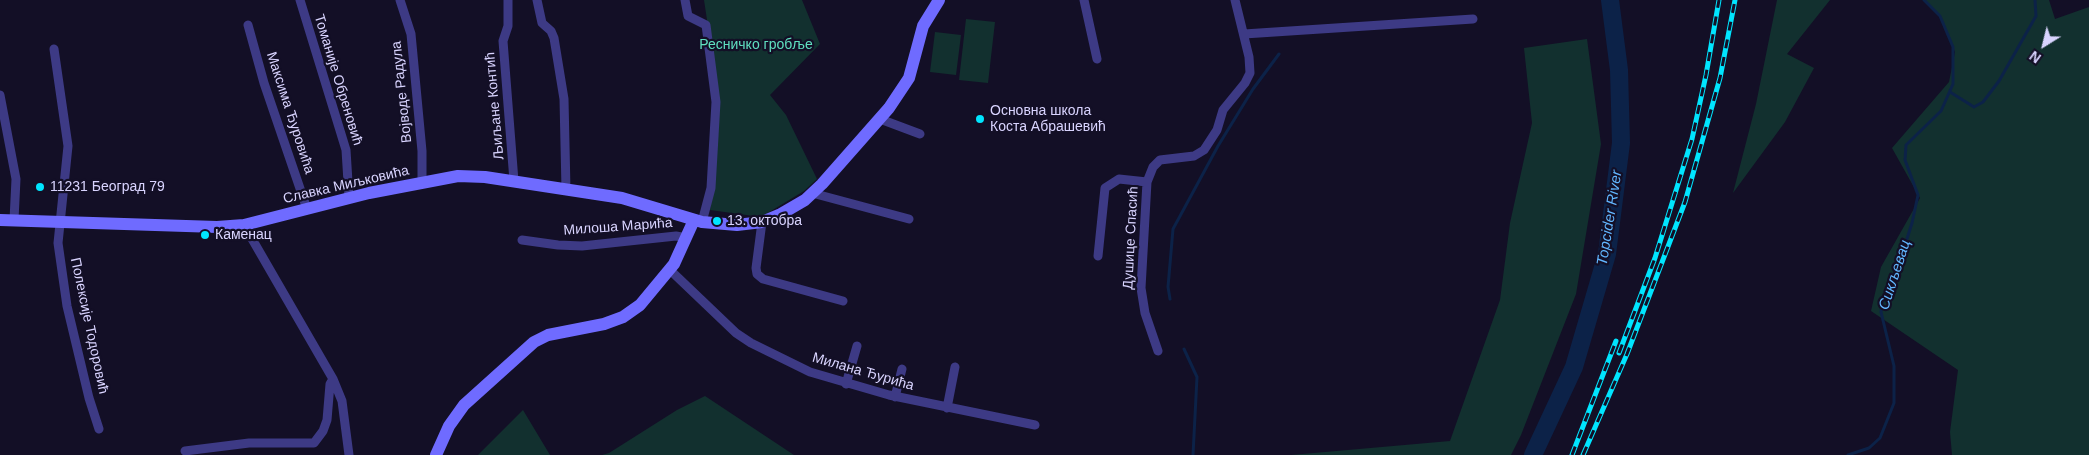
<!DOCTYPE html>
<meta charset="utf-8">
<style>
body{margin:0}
#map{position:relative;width:2089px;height:455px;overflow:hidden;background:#130f26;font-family:Arial,sans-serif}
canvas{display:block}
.north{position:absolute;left:2019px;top:20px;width:50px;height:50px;-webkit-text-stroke:4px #130f26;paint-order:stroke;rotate:216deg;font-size:14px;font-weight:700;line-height:20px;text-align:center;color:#d9d4ff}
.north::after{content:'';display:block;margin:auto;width:18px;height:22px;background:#d9d4ff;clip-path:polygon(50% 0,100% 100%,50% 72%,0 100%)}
</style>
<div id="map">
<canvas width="2089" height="455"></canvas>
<div class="north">N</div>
</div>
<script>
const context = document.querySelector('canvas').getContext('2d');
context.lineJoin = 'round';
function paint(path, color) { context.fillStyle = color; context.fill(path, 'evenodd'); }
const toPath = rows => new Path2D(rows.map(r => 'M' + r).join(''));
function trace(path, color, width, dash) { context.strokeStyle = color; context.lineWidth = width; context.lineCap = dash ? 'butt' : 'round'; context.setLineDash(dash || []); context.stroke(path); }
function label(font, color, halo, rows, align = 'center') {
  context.font = font + ' Arial,sans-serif'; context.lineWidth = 4.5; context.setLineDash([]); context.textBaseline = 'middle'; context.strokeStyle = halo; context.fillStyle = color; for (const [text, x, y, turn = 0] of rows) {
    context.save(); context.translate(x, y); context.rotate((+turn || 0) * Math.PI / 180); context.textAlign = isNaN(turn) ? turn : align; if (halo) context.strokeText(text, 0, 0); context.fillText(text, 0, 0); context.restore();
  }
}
const green = toPath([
 [704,0,802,0,820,44,770,95,786,115,817,179,804,191,761,217,710,210,719,99],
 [1777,0,1830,0,1787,54,1814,68,1785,122,1733,193,1756,104],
 [1924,0,2049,0,2055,19,2089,7,2089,455,1952,455,1950,432,1958,370,1871,311,1881,267,1920,198,1892,148,1949,82,1955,52,1940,16],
 [966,19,995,22,988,83,959,80],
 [935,32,961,35,956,75,930,72],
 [1587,39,1601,144,1576,294,1521,435,1511,455,1291,455,1450,441,1500,300,1510,223,1532,123,1524,48],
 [705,396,794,455,602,455,609,453,677,410],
 [523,410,550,455,478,455]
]);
const stream = toPath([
 [1950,92,1974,107,1983,102,1999,81,2036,16,2035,0],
 [1170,299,1168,287,1173,229,1218,146,1253,89,1279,54],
 [1184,349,1197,377,1193,455],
 [1848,455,1869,448,1880,438,1894,403,1894,366,1881,312,1882,303,1898,267,1912,223,1918,195,1905,160,1906,145,1941,111,1953,84,1953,47,1940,16,1924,0]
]);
const river = toPath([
 [1533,455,1574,367,1607,254,1621,143,1619,70,1610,0]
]);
const street = toPath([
 [300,0,346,150,349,198],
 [400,0,411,34,422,151,422,182],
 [508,0,508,26,503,41,514,181],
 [537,0,542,23,551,31,554,38,564,99,566,190],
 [685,0,688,16,706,25,716,102,711,188,702,222],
 [1084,0,1097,59],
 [248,25,264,83,307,209],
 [1244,34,1473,19],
 [54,49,68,146,58,243,67,306,89,398,99,429],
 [0,95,16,179,14,220],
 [880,119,920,134],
 [812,193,909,219],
 [762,222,756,268,757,274,763,279,843,301],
 [244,225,333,379,342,401,349,455],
 [522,240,558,245,582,246,676,236,687,238],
 [1098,256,1105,188,1119,179,1147,182],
 [670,270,736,333,751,343,810,372,889,395,1035,425],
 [1158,351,1145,313,1141,288,1147,182,1153,167,1160,160,1194,156,1204,150,1217,130,1223,110,1245,83,1250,73,1249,57,1235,0],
 [846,384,857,346],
 [895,397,902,369],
 [947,408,955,367],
 [185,451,249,443,314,443,323,431,327,420,330,384,333,379]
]);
const secondary = toPath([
 [0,220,217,227,244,225,369,193,458,176,485,177,622,198,702,222,737,225,762,222,781,214,805,200,822,184,889,108,909,78,923,26,939,0],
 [436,455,449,426,464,405,534,342,548,335,604,324,623,317,640,305,674,264,694,220]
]);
const rail = toPath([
 [1619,353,1655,258,1692,139,1706,75,1719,0],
 [1572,455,1616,341],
 [1583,455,1627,354,1685,202,1720,78,1735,0]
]);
const markers = [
 [980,119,5,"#00e5ff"],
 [40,187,5,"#00e5ff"],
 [717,221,5,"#00e5ff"],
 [205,235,5,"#00e5ff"]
];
const parkNames = [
 ["Ресничко гробље",756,45]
];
const streetNames = [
 ["Томаније Обреновић",338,80,73],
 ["Војводе Радула",402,92,-96],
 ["Љиљане Контић",495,106,-95],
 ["Максима Ђуровића",290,113,72],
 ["Славка Миљковића",346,185,-13],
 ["Милоша Марића",618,227,-4],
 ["Душице Спасић",1131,238,-87],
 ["Полексије Тодоровић",89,326,78],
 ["Милана Ђурића",863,372,16]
];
const poiNames = [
 ["Основна школа",990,111],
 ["Коста Абрашевић",990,127],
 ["11231 Београд 79",50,187],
 ["13. октобра",727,221],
 ["Каменац",215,235]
];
const waterNames = [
 ["Topcider River",1610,218,-81],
 ["Сикљевац",1895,275,-72]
];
paint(green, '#12302f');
trace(stream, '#0c2248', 3);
trace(river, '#0c2248', 18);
trace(street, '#3d3a85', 9);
trace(secondary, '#6f6bff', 12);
trace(rail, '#00e5ff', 5);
trace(rail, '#130f26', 3, [9]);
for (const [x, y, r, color] of markers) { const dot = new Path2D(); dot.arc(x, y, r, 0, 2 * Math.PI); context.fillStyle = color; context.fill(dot); trace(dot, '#130f26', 2); }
label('14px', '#5fe0c0', '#130f26', parkNames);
label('14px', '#d9d4ff', '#130f26', streetNames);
label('14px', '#d9d4ff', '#130f26', poiNames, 'left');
label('italic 15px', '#62b6ff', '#130f26', waterNames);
</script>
